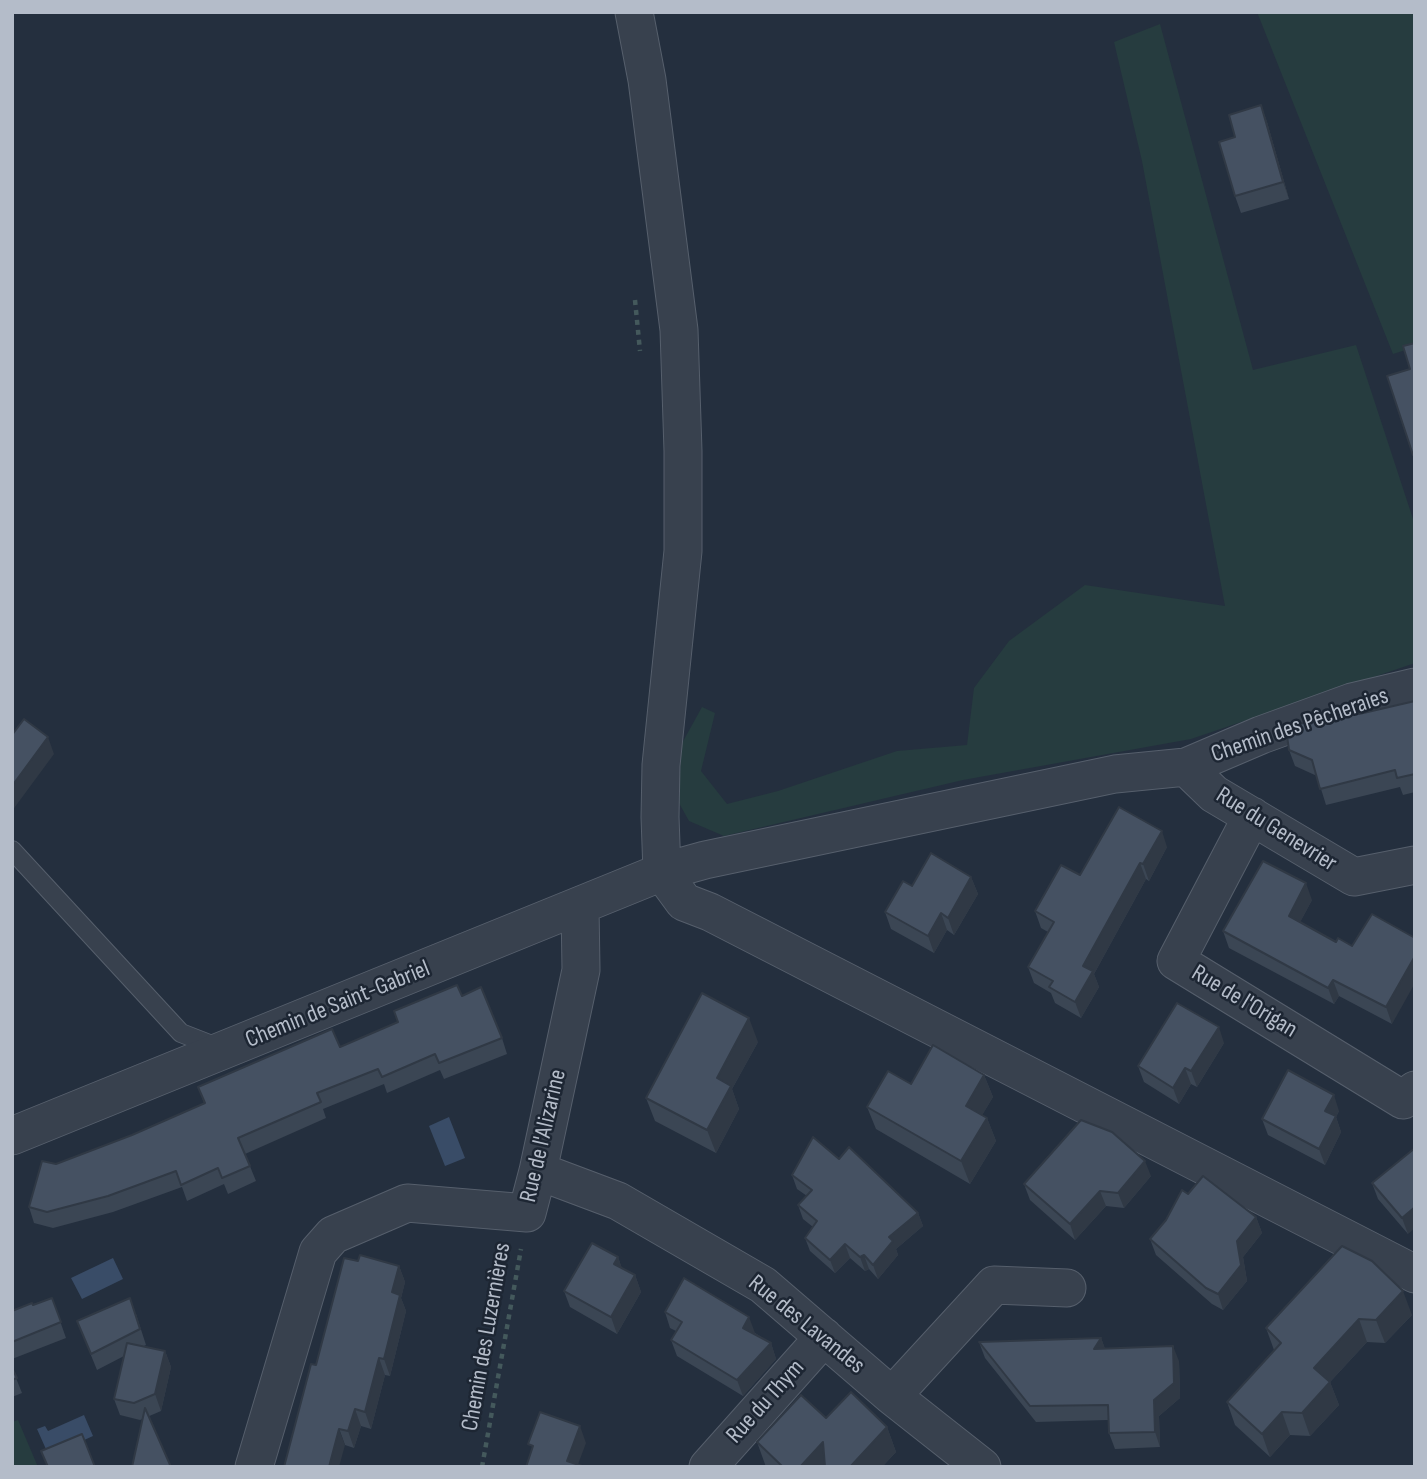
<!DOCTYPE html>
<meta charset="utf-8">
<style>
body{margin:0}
#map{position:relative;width:1427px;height:1479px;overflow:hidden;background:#242f3e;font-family:"Sofia Sans Condensed",sans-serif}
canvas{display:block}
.frame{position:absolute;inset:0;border:14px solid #b4bcc9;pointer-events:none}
</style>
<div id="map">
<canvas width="1427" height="1479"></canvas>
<div class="frame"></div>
</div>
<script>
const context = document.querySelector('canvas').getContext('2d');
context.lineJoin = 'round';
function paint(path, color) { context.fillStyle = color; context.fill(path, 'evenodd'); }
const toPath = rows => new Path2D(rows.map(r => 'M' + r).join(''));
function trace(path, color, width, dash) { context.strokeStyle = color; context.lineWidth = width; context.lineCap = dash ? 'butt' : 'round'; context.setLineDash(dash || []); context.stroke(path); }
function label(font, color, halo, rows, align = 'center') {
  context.font = font + ' "Sofia Sans Condensed",sans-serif'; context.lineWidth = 5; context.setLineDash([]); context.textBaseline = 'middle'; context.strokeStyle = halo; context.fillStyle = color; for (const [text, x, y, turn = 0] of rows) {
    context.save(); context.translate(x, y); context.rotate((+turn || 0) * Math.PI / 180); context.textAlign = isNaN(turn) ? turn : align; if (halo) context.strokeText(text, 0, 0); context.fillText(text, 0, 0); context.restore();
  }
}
const green = toPath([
 [1257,12,1415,12,1415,347,1393,354],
 [1160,24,1253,370,1356,345,1415,525,1415,663,1191,739,963,780,724,836,689,821,679,803,681,745,702,707,715,713,701,771,727,804,778,791,897,751,967,745,974,688,1009,641,1085,585,1225,606,1142,161,1114,42],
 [18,1420,38,1467,12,1467,12,1422]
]);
const water = toPath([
 [449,1117,465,1158,445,1166,429,1126],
 [113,1258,123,1279,82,1299,71,1278],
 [84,1415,93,1436,49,1456,37,1429,45,1426,48,1431]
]);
const path = toPath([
 [635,300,640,351],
 [482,1467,521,1249]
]);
const service = toPath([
 [12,850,181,1033,222,1049]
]);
const minor = toPath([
 [634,12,647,80,679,330,683,451,683,551,661,765,660,817,662,872,684,902,710,912,1415,1274],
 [1186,767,1214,794,1354,877,1415,865],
 [1252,816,1176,961,1403,1100,1415,1090],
 [12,1136,662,872,705,860,1115,774,1186,767,1261,735,1352,702,1415,687],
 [538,1171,618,1201,763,1285,892,1396,982,1467],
 [892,1396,994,1285,1067,1288],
 [254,1467,318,1252,333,1235,407,1203,527,1213,538,1171,581,970,580,906],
 [708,1467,824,1337]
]);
const wall = toPath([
 [1261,105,1267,122,1289,199,1241,213,1235,196,1235,137],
 [1415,701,1415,792,1403,795,1400,787,1326,805,1317,776,1295,766,1289,750,1321,721,1359,714],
 [1167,847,1149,881,1146,879,1094,974,1099,987,1081,1018,1055,1003,1051,993,1034,983,1028,967,1048,932,1041,928,1035,911,1080,875],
 [971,877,978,894,954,935,947,930,934,953,891,929,885,912,912,886],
 [1312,900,1300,922,1336,942,1352,946,1372,914,1392,1024,1339,996,1334,1004,1229,948,1223,931],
 [462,996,502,1038,507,1054,444,1079,440,1070,387,1093,384,1084,323,1109,326,1118,245,1154,256,1181,228,1194,224,1184,187,1201,182,1187,113,1212,53,1228,34,1223,29,1207,56,1164,132,1135,204,1103,198,1087,340,1047],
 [758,1042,732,1089,739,1109,716,1153,655,1121,646,1098],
 [1224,1043,1197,1087,1191,1084,1179,1104,1144,1082,1138,1066],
 [984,1075,993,1097,982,1115,987,1118,996,1141,970,1184,876,1129,867,1107,911,1084],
 [1339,1111,1336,1117,1341,1132,1325,1165,1268,1135,1262,1119],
 [1415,1148,1408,1234,1378,1199,1372,1183],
 [839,1159,918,1213,923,1226,896,1249,898,1255,878,1279,869,1269,865,1271,850,1258,835,1273,810,1251,805,1238,813,1227,803,1219,798,1205,807,1196,797,1189,792,1175],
 [1151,1176,1124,1208,1106,1206,1075,1240,1030,1200,1024,1184],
 [1256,1217,1262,1233,1243,1257,1247,1281,1223,1310,1212,1304,1156,1255,1150,1239],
 [1342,1246,1412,1315,1385,1343,1367,1342,1330,1382,1339,1405,1310,1436,1290,1435,1270,1457,1235,1425,1227,1402,1274,1350,1266,1328],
 [618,1257,622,1269,635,1275,641,1292,617,1334,570,1307,564,1291],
 [358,1261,399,1266,405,1282,401,1298,406,1311,390,1376,385,1375,371,1429,361,1426,354,1448,345,1445,316,1365],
 [52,1298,66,1338,12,1359,12,1311],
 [665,1312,755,1333,771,1343,776,1359,743,1396,677,1356,671,1340,676,1331,670,1328],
 [136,1314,146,1345,144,1346,165,1351,171,1367,161,1411,140,1420,120,1415,114,1399,124,1356,97,1370,77,1321],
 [1101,1338,1105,1349,1179,1361,1180,1398,1159,1416,1160,1447,1115,1449,1109,1433,1108,1420,1036,1422,985,1358,979,1342],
 [12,1368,22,1393,12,1397],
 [826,1418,887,1427,896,1452,882,1467,766,1467,757,1442]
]);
const shadedWall = toPath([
 [1261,105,1267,122,1289,199,1283,182],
 [48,737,54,754,12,811,12,786],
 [1162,831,1167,847,1149,881,1143,864],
 [1140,863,1146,879,1094,974,1099,987,1081,1018,1075,1002,1083,966],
 [971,877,978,894,954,935,948,918],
 [1306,883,1312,900,1295,932,1289,916],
 [941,913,947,930,934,953,928,936],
 [1415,956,1415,983,1392,1024,1386,1007],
 [1333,980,1339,996,1334,1004,1328,988],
 [749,1018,758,1042,732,1089,739,1109,716,1153,707,1130,717,1078],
 [1219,1027,1224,1043,1197,1087,1191,1071],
 [1185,1068,1191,1084,1179,1104,1173,1088],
 [984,1075,993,1097,974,1129,966,1106],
 [1334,1095,1339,1111,1336,1117,1341,1132,1325,1165,1319,1149,1325,1111],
 [987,1118,996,1141,970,1184,961,1161],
 [1145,1161,1151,1176,1124,1208,1118,1193],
 [1100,1191,1106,1206,1075,1240,1070,1224],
 [1415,1207,1415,1228,1408,1234,1402,1218],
 [918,1213,923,1226,896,1249,898,1255,878,1279,873,1265,889,1237],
 [1256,1217,1262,1233,1243,1257,1247,1281,1223,1310,1218,1294,1237,1241],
 [845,1244,850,1258,835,1273,830,1260],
 [864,1255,869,1269,865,1271,860,1257],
 [618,1257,624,1274,614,1264],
 [399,1266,405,1282,401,1298,406,1311,390,1376,384,1359,392,1292],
 [635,1275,641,1292,617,1334,611,1317],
 [1403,1291,1412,1315,1385,1343,1376,1320],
 [749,1317,755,1333,749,1344,743,1328],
 [1359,1319,1367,1342,1330,1382,1339,1405,1310,1436,1302,1413,1314,1368],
 [1101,1338,1107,1354,1094,1349],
 [771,1343,776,1359,743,1396,737,1380],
 [1173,1346,1179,1361,1180,1398,1159,1416,1160,1447,1155,1432,1154,1400],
 [165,1351,171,1367,161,1411,155,1394],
 [379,1358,385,1375,371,1429,365,1412],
 [355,1409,361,1426,354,1448,348,1431],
 [1282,1412,1290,1435,1270,1457,1262,1434],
 [580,1426,586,1443,577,1467,567,1461],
 [887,1427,896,1452,882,1467,850,1467],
 [339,1429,345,1445,339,1467,329,1467],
 [823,1442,832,1467,800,1467]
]);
const building = toPath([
 [1261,105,1283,182,1235,196,1219,142,1235,137,1229,115,1261,105],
 [1415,343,1415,454,1413,455,1387,376,1410,369,1403,346,1415,343],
 [1415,701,1415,774,1397,778,1395,770,1320,789,1312,760,1289,750,1286,729,1320,717,1320,721,1358,711,1359,714,1415,701],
 [24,719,48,737,12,786,12,735,24,719],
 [1119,807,1162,831,1143,864,1140,863,1083,966,1093,971,1075,1002,1049,987,1053,981,1028,967,1054,922,1035,911,1061,865,1080,875,1119,807],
 [931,853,971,877,948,918,941,913,928,936,885,912,903,881,912,886,931,853],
 [1263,861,1306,883,1289,916,1336,942,1338,938,1352,946,1372,914,1415,938,1415,956,1386,1007,1333,980,1328,988,1223,931,1263,861],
 [457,985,462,996,481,987,502,1038,439,1063,435,1054,382,1077,378,1069,317,1093,321,1102,238,1138,250,1166,222,1178,218,1168,181,1185,176,1171,108,1196,47,1212,29,1207,42,1161,56,1164,132,1135,205,1103,198,1087,332,1029,340,1047,398,1022,394,1011,457,985],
 [702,993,749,1018,717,1078,731,1086,707,1130,646,1098,702,993],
 [1177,1003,1219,1027,1191,1071,1185,1068,1173,1088,1138,1066,1177,1003],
 [933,1045,984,1075,966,1106,987,1118,961,1161,867,1107,888,1071,911,1084,933,1045],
 [1288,1070,1334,1095,1325,1111,1336,1116,1319,1149,1262,1119,1288,1070],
 [1081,1120,1112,1132,1145,1161,1118,1193,1100,1191,1070,1224,1024,1184,1081,1120],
 [813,1137,839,1159,849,1147,918,1213,889,1237,893,1241,873,1265,864,1255,860,1257,845,1244,830,1260,805,1238,817,1221,798,1205,812,1190,792,1175,813,1137],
 [1415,1148,1415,1207,1402,1218,1372,1183,1415,1148],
 [1203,1176,1256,1217,1237,1241,1241,1265,1218,1294,1206,1288,1150,1239,1166,1220,1182,1190,1188,1194,1203,1176],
 [592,1243,618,1257,614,1264,635,1275,611,1317,564,1291,592,1243],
 [1342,1246,1372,1261,1403,1291,1376,1320,1359,1319,1314,1368,1330,1382,1302,1413,1282,1412,1262,1434,1227,1402,1281,1343,1266,1328,1342,1246],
 [360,1255,399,1266,392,1292,400,1295,384,1359,379,1358,365,1412,355,1409,348,1431,339,1429,329,1467,284,1467,311,1364,316,1365,344,1258,358,1261,360,1255],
 [684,1278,749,1317,743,1328,771,1343,737,1380,671,1340,682,1322,665,1312,684,1278],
 [52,1298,61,1322,12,1342,12,1311,32,1303,33,1305,52,1298],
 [130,1298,140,1329,91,1354,77,1321,130,1298],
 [1101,1338,1094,1349,1173,1346,1174,1383,1154,1400,1155,1432,1109,1433,1108,1405,1030,1406,979,1342,1101,1338],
 [127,1343,165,1351,155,1394,134,1403,114,1399,127,1343],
 [12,1368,17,1378,12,1380,12,1368],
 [851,1392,887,1427,850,1467,825,1467,823,1442,800,1467,783,1467,757,1442,801,1395,826,1418,851,1392],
 [145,1408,171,1467,132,1467,145,1408],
 [540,1412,580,1426,567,1461,582,1466,581,1467,526,1467,533,1446,528,1444,540,1412],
 [82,1434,95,1467,48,1467,41,1451,82,1434]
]);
const streetNames = [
 ["Chemin des Pêcheraies",1300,726,-19],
 ["Rue du Genevrier",1276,830,32],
 ["Rue de l'Origan",1244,1002,31],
 ["Chemin de Saint-Gabriel",338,1005,-22],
 ["Rue de l'Alizarine",544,1136,-77],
 ["Rue des Lavandes",806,1325,39],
 ["Chemin des Luzernières",487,1337,-80],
 ["Rue du Thym",766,1402,-48]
];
paint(green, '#263c3f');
paint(water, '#394c67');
trace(service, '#565f6c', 20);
trace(minor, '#565f6c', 39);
trace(path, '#44595c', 4.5, [5, 5]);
trace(service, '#38414e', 18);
trace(minor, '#38414e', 37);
paint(wall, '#3b4654');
paint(shadedWall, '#303945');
paint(building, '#455162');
trace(building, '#303945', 2);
label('24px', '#b4bcc9', '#1d2633', streetNames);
</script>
